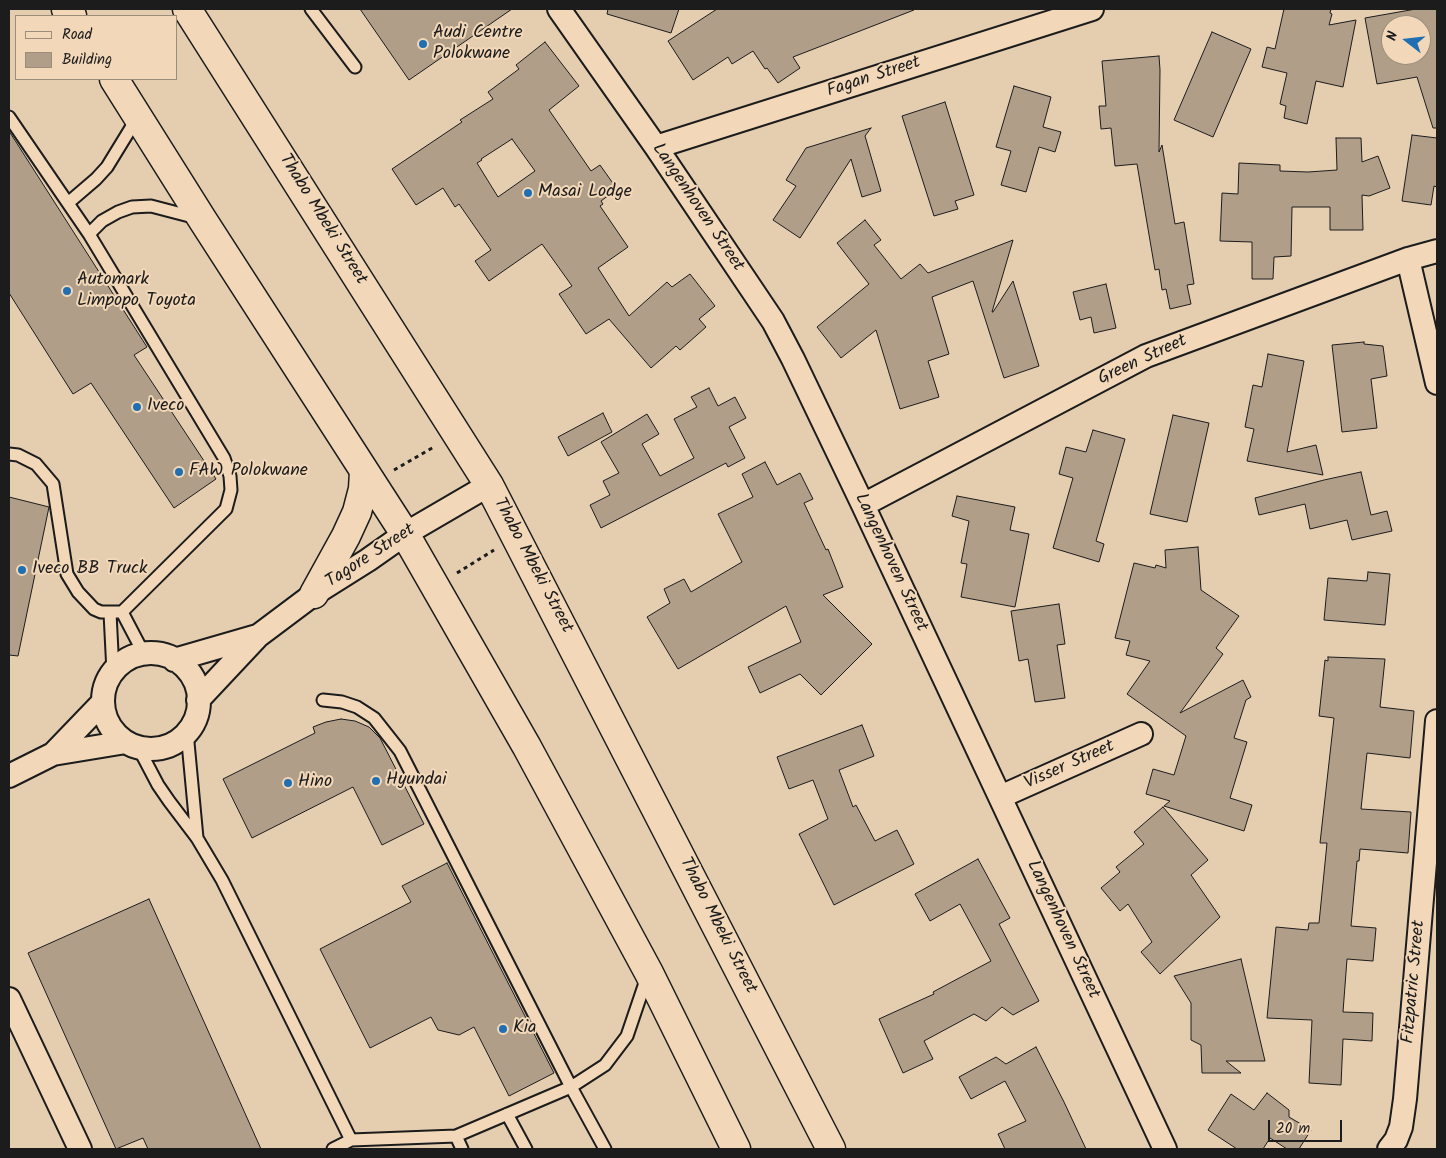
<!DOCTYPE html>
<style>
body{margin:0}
#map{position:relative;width:1446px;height:1158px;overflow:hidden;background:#e5cdb0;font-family:Kalam,sans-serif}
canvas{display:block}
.frame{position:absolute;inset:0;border:10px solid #1c1c1c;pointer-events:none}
.legend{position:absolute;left:15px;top:15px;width:162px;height:65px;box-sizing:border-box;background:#f2d8b9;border:1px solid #9c8d7a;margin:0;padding:6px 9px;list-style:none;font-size:15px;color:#1c1c1c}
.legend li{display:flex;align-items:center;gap:10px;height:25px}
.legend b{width:25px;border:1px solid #9c8d7a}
.north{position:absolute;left:1381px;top:15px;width:50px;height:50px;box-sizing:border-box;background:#f2d8b9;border:1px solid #9c8d7a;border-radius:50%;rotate:286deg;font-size:14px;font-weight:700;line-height:20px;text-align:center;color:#1c1c1c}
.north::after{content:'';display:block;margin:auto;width:18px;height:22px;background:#1f6fb2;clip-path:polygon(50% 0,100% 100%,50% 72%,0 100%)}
.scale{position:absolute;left:1268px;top:1120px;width:74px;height:22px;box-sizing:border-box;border:2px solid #1c1c1c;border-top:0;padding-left:6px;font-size:15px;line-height:18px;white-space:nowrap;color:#1c1c1c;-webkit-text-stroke:4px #f2d8b9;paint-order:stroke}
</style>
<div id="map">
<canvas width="1446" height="1158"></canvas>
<div class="frame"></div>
<ul class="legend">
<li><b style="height:6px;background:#f2d8b9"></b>Road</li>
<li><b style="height:14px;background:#b09e89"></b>Building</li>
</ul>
<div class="north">N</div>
<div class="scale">20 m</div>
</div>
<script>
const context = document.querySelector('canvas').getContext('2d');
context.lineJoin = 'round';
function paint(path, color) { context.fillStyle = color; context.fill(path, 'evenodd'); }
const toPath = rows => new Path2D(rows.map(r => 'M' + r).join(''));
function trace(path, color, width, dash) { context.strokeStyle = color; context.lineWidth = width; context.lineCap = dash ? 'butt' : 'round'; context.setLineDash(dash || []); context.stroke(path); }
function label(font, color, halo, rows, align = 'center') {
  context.font = font + ' Kalam,sans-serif'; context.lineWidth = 4; context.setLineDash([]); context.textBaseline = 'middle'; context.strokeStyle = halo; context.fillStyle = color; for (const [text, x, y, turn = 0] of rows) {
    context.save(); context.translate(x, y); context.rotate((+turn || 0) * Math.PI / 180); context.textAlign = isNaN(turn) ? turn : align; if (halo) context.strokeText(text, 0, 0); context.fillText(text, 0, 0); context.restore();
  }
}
const building = toPath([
 [360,9,512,9,409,80,360,9],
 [608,9,679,9,671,33,607,14,608,9],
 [717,9,913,9,914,10,793,57,800,68,778,83,767,68,765,69,753,51,732,64,728,57,693,80,668,41,717,9],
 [1284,9,1331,9,1330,13,1332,14,1329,25,1356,20,1343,87,1316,81,1307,124,1284,118,1286,106,1280,104,1287,73,1262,67,1267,47,1275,49,1284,9],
 [1416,9,1437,9,1437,128,1433,128,1417,77,1377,84,1365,18,1416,9],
 [1391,25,1421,25,1421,55,1391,55,1391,25],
 [1212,32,1251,49,1213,137,1174,120,1212,32],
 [545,42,579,86,549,110,591,171,600,165,617,189,601,201,603,204,600,206,628,247,598,268,629,316,667,282,672,287,690,274,715,306,699,319,706,327,680,350,676,346,651,368,609,319,586,334,559,294,572,286,542,244,489,281,475,261,491,250,459,204,455,207,443,188,416,205,392,169,462,122,460,120,493,99,488,92,519,69,516,65,545,42],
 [512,139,535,171,498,197,477,163,482,160,481,159,512,139],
 [1159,56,1160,70,1159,152,1162,145,1175,224,1184,222,1194,284,1187,285,1191,304,1170,309,1166,289,1162,290,1159,269,1155,270,1137,164,1115,166,1111,128,1101,129,1099,106,1106,106,1102,61,1159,56],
 [1014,86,1051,97,1043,127,1061,132,1055,152,1039,147,1026,192,1001,185,1011,151,996,147,1014,86],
 [945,102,974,195,955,201,958,209,934,216,902,116,945,102],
 [871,128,865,136,881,191,862,197,851,159,800,238,773,220,796,186,786,180,806,148,871,128],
 [9,131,147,347,134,355,216,479,174,508,91,383,73,394,9,293,9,131],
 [1412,135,1437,138,1437,187,1434,186,1431,205,1402,201,1412,135],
 [1336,138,1361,138,1362,162,1378,156,1390,188,1369,196,1362,195,1363,230,1330,230,1330,207,1292,207,1291,256,1274,257,1273,279,1252,279,1252,242,1220,241,1222,193,1238,194,1239,163,1280,165,1280,171,1308,172,1337,170,1336,138],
 [865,220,881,240,874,245,901,279,920,264,928,273,1013,240,992,312,993,312,1013,281,1039,366,1004,378,973,281,932,297,949,354,928,361,939,397,900,409,876,330,841,358,817,327,869,284,837,243,865,220],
 [1106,284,1116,328,1094,333,1091,317,1080,320,1073,292,1106,284],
 [1364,342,1364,344,1383,346,1387,376,1371,379,1377,428,1342,432,1332,345,1364,342],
 [1268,354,1304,361,1287,452,1316,445,1323,475,1247,461,1254,429,1245,427,1253,385,1262,387,1268,354],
 [709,388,718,406,735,397,746,418,729,427,745,458,728,467,726,463,601,528,590,505,610,495,603,481,619,473,601,442,647,414,659,434,642,444,660,476,694,458,674,419,697,407,691,397,709,388],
 [603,413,612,432,568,456,558,437,603,413],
 [1173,415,1209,423,1187,522,1150,514,1173,415],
 [1093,430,1125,439,1096,541,1104,544,1099,562,1053,548,1073,478,1059,474,1066,447,1086,452,1093,430],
 [765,462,777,485,800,473,813,499,804,503,826,550,828,549,843,587,823,595,872,644,821,695,800,674,760,693,748,667,801,642,786,606,678,669,647,617,670,603,664,589,684,579,691,592,742,562,718,514,753,497,742,474,765,462],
 [1361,472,1371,515,1387,511,1392,531,1352,540,1347,520,1310,529,1305,504,1259,515,1255,498,1324,480,1361,472],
 [957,496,1015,507,1010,530,1029,534,1015,607,961,597,967,564,961,563,969,521,952,516,957,496],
 [9,497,49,507,18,656,9,655,9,497],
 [1198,547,1201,590,1239,616,1216,648,1223,654,1180,713,1243,680,1251,697,1246,700,1234,738,1247,742,1230,798,1252,805,1244,831,1164,806,1170,801,1146,794,1153,769,1174,775,1186,736,1127,694,1150,661,1126,655,1130,641,1115,638,1134,563,1155,568,1156,565,1166,568,1165,550,1198,547],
 [1368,572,1390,574,1385,625,1324,620,1328,578,1367,581,1368,572],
 [1059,604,1065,644,1057,645,1065,698,1035,702,1028,659,1019,661,1011,611,1059,604],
 [1328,657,1385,659,1380,707,1414,711,1410,758,1367,753,1361,809,1411,812,1408,853,1360,849,1359,861,1357,861,1351,926,1376,928,1373,961,1347,959,1343,1012,1373,1013,1372,1041,1343,1039,1341,1085,1309,1083,1312,1020,1267,1018,1276,927,1308,930,1309,923,1319,923,1327,843,1320,843,1334,718,1319,716,1325,660,1328,661,1328,657],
 [341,719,355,721,369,727,380,738,424,824,382,845,353,787,252,838,223,779,315,733,313,727,326,722,341,719],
 [862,725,874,756,839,770,853,807,856,805,875,841,897,830,914,864,834,905,799,834,828,819,813,780,789,789,777,757,862,725],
 [1163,807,1208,860,1191,875,1220,917,1160,974,1141,952,1152,942,1128,904,1120,911,1101,888,1120,872,1116,867,1144,844,1134,832,1163,807],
 [978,859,1010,918,999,924,1039,1001,1013,1015,1002,1007,986,1021,974,1014,924,1041,933,1059,903,1073,879,1019,934,994,933,992,991,961,960,904,930,921,915,894,978,859],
 [447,863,554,1073,509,1096,474,1027,459,1035,438,1030,431,1017,370,1048,320,949,411,902,402,886,447,863],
 [149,899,261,1149,148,1149,143,1138,116,1149,28,953,149,899],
 [1241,959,1265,1061,1226,1061,1241,1073,1202,1073,1201,1045,1191,1040,1191,1003,1174,976,1241,959],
 [1036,1047,1064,1102,1086,1149,1005,1149,998,1134,1026,1121,1005,1081,971,1099,959,1077,996,1057,1006,1064,1036,1047],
 [1267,1093,1289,1110,1289,1117,1311,1130,1299,1149,1287,1149,1270,1138,1263,1149,1237,1149,1208,1130,1231,1094,1254,1110,1267,1093]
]);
const path = toPath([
 [394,470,434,447],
 [457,573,494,550]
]);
const service = toPath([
 [311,9,355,67],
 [9,117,89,234,224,458,230,476,231,490,226,509,122,612,101,612,94,609,78,592,67,574,53,484,36,464,18,455,9,454],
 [68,203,96,179,107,167,137,118],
 [89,234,102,221,118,212,132,207,151,206,197,218],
 [122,612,144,654],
 [110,613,113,672],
 [323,700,342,702,357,707,374,718,400,751,571,1087,605,1149],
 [187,732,197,838],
 [138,747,158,785,169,801,197,838,222,880,351,1140],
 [507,1114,526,1149],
 [456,1136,462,1149],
 [333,1149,351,1140,456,1136,571,1087,605,1065,627,1036,647,977]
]);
const minor = toPath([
 [559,9,656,147,773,321,793,359,863,505,1165,1149],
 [656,147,1092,9],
 [1408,259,1437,383],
 [863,505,1146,356,1408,259,1437,251],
 '103 701a48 48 0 1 1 96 0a48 48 0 1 1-96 0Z',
 [174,660,257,636],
 [198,700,258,636,314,594,368,560,405,534,489,485],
 [53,754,103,702],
 [9,776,53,754,126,742],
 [1000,797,1141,734],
 [9,999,80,1149],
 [1389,1149,1396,1140,1401,1127,1405,1099,1437,721]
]);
const primary = toPath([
 [66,9,72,16],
 [187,9,489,485,831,1149],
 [114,79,202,219,405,534,527,747,649,973,736,1149],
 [314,594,346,536,357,512,363,489,364,471]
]);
const markers = [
 [423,44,5,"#1f6fb2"],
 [528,193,5,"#1f6fb2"],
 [67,291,5,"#1f6fb2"],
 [137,407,5,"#1f6fb2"],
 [179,472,5,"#1f6fb2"],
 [22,570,5,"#1f6fb2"],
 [376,781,5,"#1f6fb2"],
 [288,783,5,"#1f6fb2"],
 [503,1029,5,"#1f6fb2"]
];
const poiNames = [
 ["Audi Centre",433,34],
 ["Polokwane",433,55],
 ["Masai Lodge",538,193],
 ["Automark",77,281],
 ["Limpopo Toyota",77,302],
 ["Iveco",147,407],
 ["FAW Polokwane",189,472],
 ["Iveco BB Truck",32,570],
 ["Hyundai",386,781],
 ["Hino",298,783],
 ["Kia",513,1029]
];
const streetNames = [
 ["Fagan Street",874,78,-18],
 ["Langenhoven Street",697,208,56],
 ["Thabo Mbeki Street",322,220,58],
 ["Green Street",1143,361,-25],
 ["Tagore Street",371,557,-33],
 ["Langenhoven Street",890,563,65],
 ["Thabo Mbeki Street",532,566,62],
 ["Visser Street",1070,766,-24],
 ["Thabo Mbeki Street",717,926,63],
 ["Langenhoven Street",1062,930,65],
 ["Fitzpatric Street",1415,982,-85]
];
paint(building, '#b09e89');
trace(building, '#1c1c1c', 1);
trace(service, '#1c1c1c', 15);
trace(minor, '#1c1c1c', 26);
trace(primary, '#1c1c1c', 31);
trace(path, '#1c1c1c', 3, [4, 4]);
trace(service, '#f2d8b9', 11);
trace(minor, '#f2d8b9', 22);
trace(primary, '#f2d8b9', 28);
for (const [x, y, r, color] of markers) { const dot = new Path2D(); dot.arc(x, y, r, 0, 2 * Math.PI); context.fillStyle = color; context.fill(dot); trace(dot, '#f2d8b9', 2); }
label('18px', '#1c1c1c', '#f2d8b9', poiNames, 'left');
label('18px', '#1c1c1c', '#f2d8b9', streetNames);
</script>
